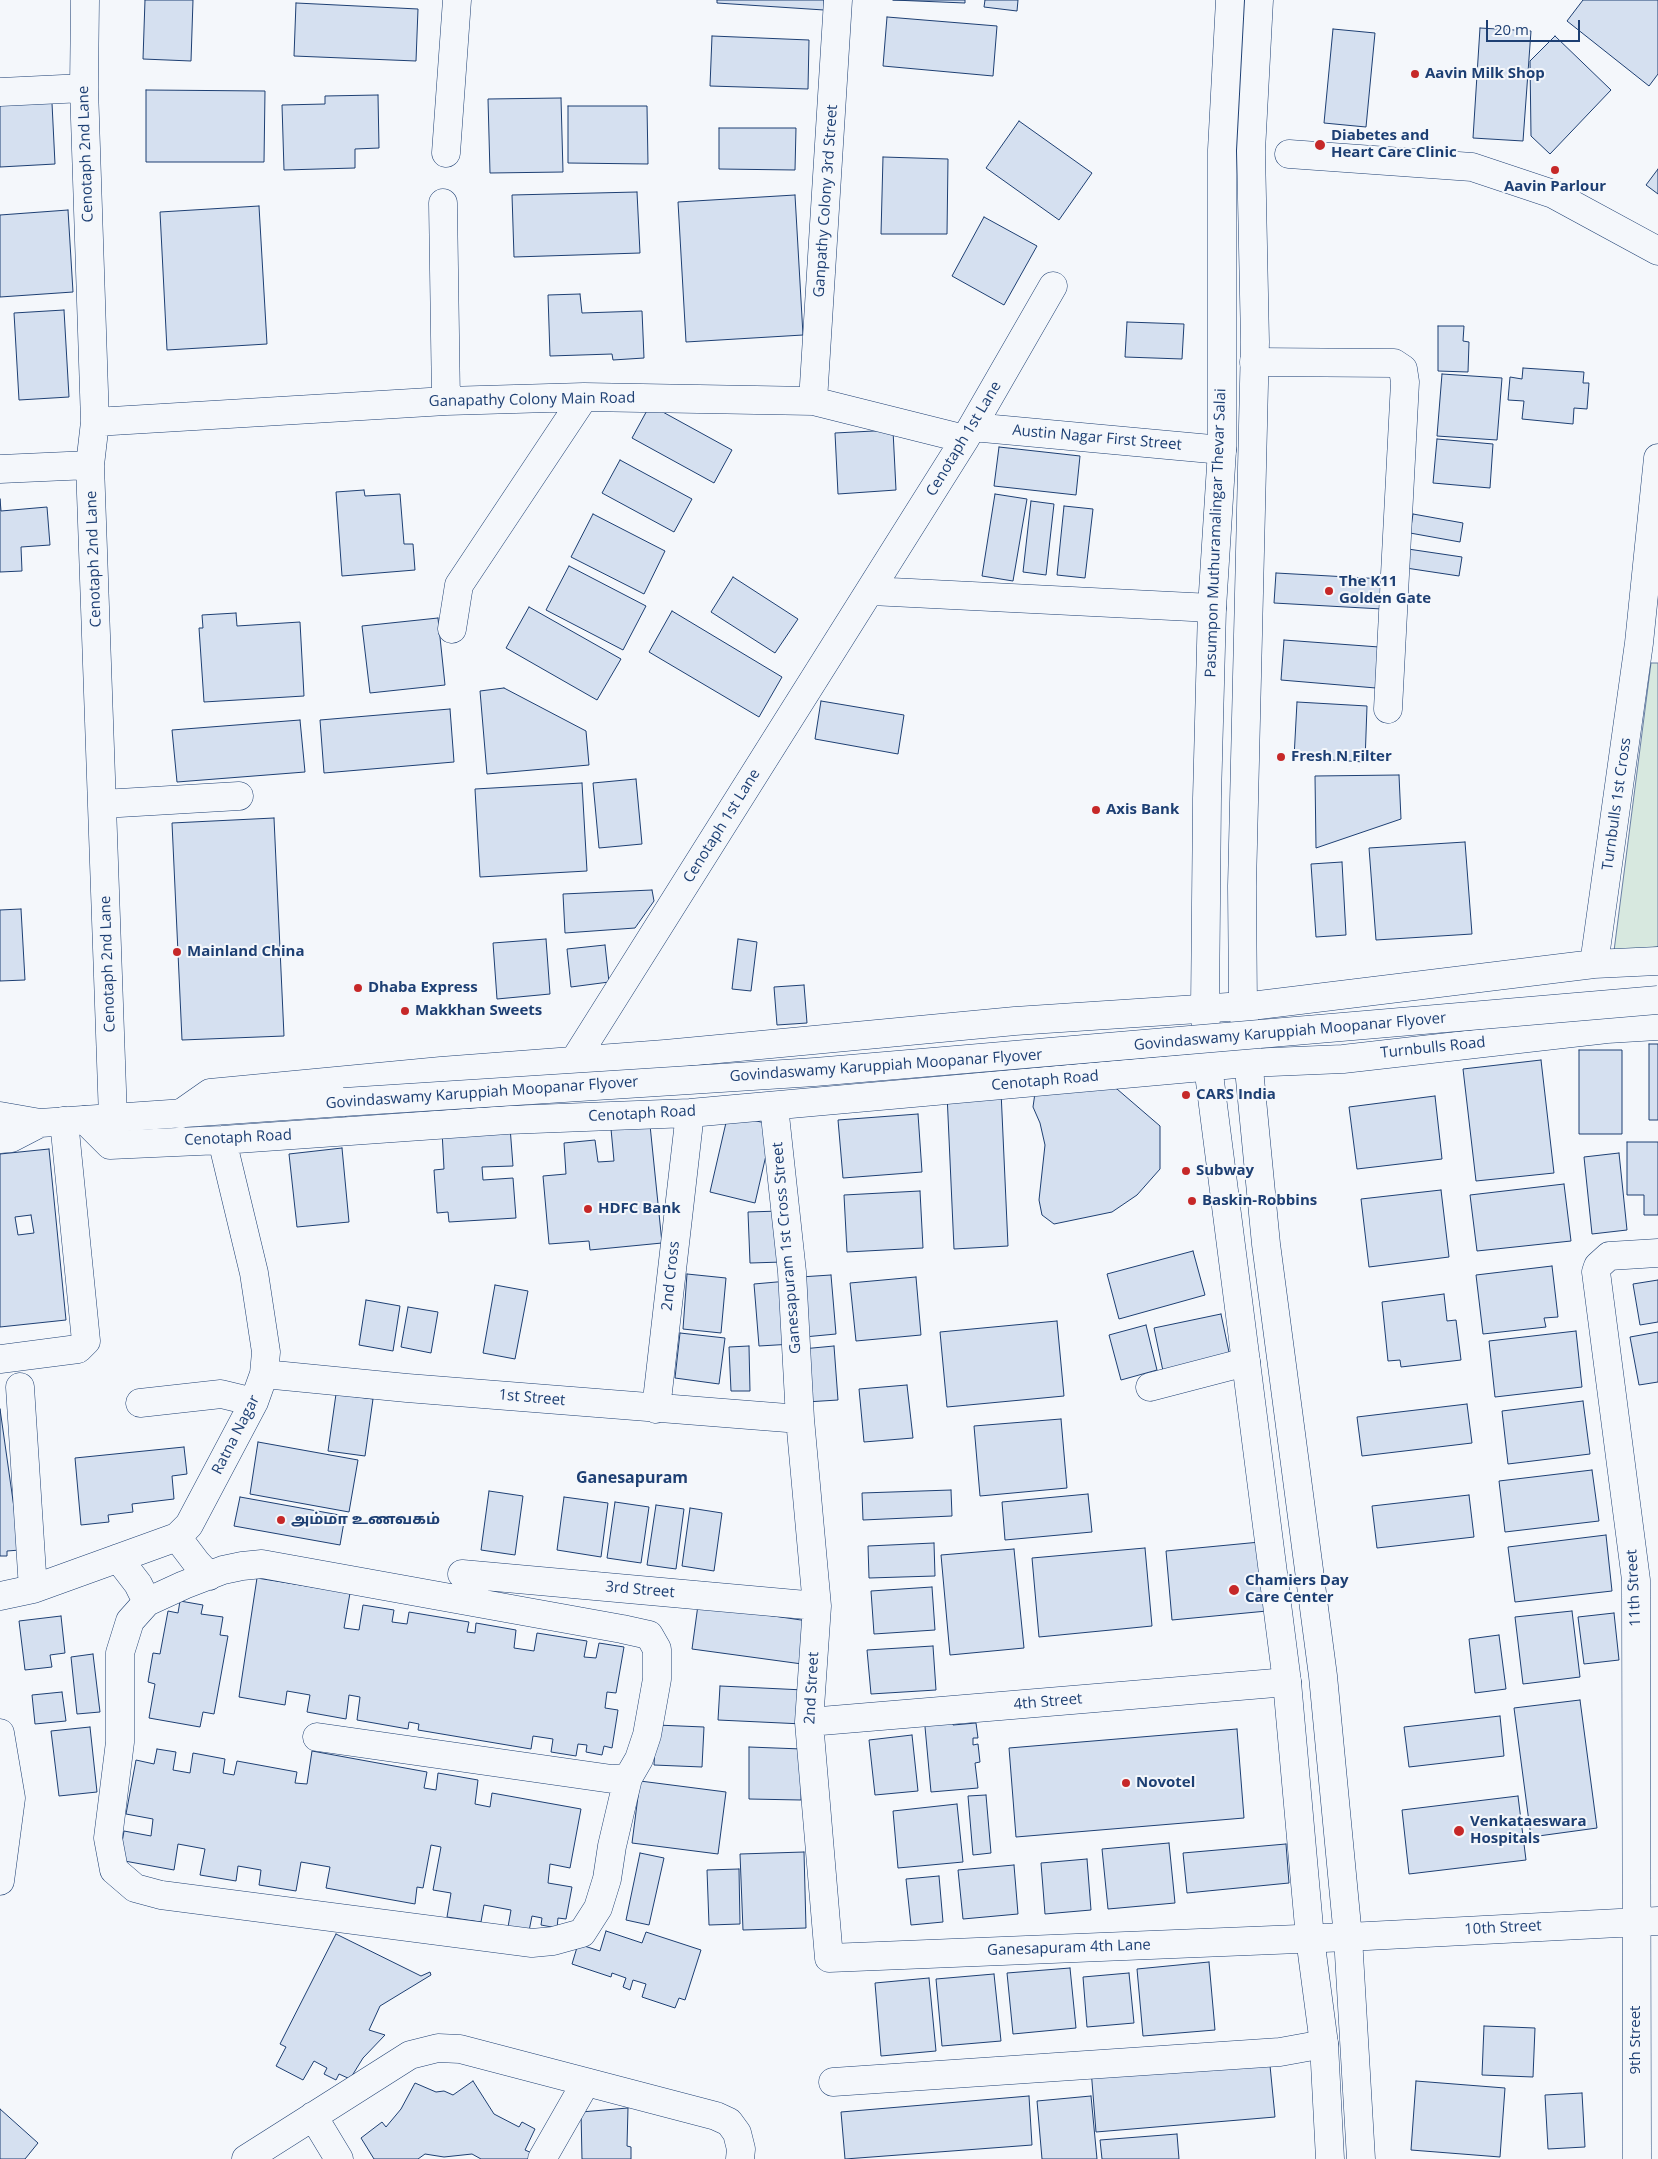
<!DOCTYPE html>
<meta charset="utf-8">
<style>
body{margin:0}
#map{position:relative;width:1658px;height:2159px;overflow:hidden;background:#f4f7fb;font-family:"Open Sans",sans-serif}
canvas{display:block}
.scale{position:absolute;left:1486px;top:20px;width:94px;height:22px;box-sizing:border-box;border:2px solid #1d3f73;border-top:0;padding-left:6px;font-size:15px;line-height:18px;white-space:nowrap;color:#1d3f73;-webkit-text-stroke:4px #f4f7fb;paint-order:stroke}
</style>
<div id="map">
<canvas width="1658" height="2159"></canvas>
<div class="scale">20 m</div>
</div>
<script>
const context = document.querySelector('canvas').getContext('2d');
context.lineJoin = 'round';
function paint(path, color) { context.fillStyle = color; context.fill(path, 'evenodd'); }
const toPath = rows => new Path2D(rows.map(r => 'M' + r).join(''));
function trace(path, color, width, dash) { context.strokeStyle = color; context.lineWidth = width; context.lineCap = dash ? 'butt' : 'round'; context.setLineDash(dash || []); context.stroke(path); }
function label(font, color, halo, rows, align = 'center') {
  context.font = font + ' "Open Sans","Noto Sans Tamil",sans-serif'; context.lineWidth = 4; context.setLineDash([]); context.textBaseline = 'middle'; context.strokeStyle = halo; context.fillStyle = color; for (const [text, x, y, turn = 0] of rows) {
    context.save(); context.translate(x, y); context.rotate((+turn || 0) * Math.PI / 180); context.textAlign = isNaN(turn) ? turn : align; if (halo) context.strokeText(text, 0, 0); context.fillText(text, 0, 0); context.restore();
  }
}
const green = toPath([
 [1651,663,1658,663,1658,947,1614,951,1651,663]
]);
const building = toPath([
 [145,0,193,0,191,61,143,59,145,0],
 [717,0,824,0,824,10,717,3,717,0],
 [893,0,965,0,965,3,893,0],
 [985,0,1018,0,1017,11,984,7,985,0],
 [1583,0,1658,0,1658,74,1649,86,1567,21,1583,0],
 [296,3,418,9,416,61,294,56,296,3],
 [887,17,997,26,993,76,883,66,887,17],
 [1480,28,1531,31,1523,141,1473,138,1480,28],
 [1333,29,1375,33,1366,127,1324,123,1333,29],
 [712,36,809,40,808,89,710,86,712,36],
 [1555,36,1611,90,1550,154,1531,136,1530,61,1555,36],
 [146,90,265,91,264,162,146,162,146,90],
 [378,95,379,148,355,149,355,168,284,170,282,105,325,104,325,96,378,95],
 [561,98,563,172,490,173,488,99,561,98],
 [52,103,55,164,0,167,0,105,52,103],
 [568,106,647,106,648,164,568,163,568,106],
 [1019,121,1092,173,1059,220,986,168,1019,121],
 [719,128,796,128,795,170,719,169,719,128],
 [883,157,948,159,947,234,881,234,883,157],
 [1658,169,1658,194,1646,185,1658,169],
 [637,192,640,253,514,257,512,195,637,192],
 [795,195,803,335,686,342,678,202,795,195],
 [259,206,267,344,167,350,160,212,259,206],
 [68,210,73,292,0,297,0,215,68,210],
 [984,217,1037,246,1004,305,952,276,984,217],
 [580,294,582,313,642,311,644,358,613,360,612,354,550,356,548,295,580,294],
 [64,310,69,397,19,400,14,313,64,310],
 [1127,322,1184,324,1182,359,1125,357,1127,322],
 [1438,326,1464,326,1463,341,1469,342,1468,372,1438,371,1438,326],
 [1523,368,1584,372,1583,383,1589,383,1587,409,1574,408,1573,424,1522,419,1524,401,1508,400,1510,377,1522,379,1523,368],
 [1442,374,1502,378,1497,440,1437,436,1442,374],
 [650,405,732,450,714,483,632,438,650,405],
 [893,430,896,490,838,494,835,433,893,430],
 [1437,439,1493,444,1490,488,1433,483,1437,439],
 [999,447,1080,456,1076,495,994,486,999,447],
 [620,460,692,499,674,532,602,493,620,460],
 [364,490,365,496,400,494,404,544,413,544,415,570,342,576,336,492,364,490],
 [995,494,1027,499,1013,581,982,576,995,494],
 [0,499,1,511,47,507,50,545,21,547,22,571,0,572,0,499],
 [1031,501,1054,504,1046,575,1023,572,1031,501],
 [1064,506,1093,509,1085,578,1057,575,1064,506],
 [593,514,665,551,644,594,571,557,593,514],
 [1413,514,1463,523,1460,542,1410,533,1413,514],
 [1408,549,1462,557,1459,576,1406,568,1408,549],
 [569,566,646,606,623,650,546,610,569,566],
 [1276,573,1384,579,1382,609,1274,603,1276,573],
 [733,577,798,619,775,653,711,612,733,577],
 [529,607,621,659,597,700,506,648,529,607],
 [672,611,782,677,759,717,649,652,672,611],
 [236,613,237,626,300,622,304,696,204,702,199,628,203,628,202,615,236,613],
 [438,618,445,685,370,693,362,626,438,618],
 [1284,640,1379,647,1376,688,1281,680,1284,640],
 [504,688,586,731,589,765,487,774,480,691,504,688],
 [821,701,904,715,898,754,815,739,821,701],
 [1297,702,1367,706,1365,762,1294,758,1297,702],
 [450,709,454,762,324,773,320,720,450,709],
 [300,720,305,772,177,782,172,730,300,720],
 [1399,775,1401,819,1316,848,1315,776,1399,775],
 [636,779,642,844,599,848,593,783,636,779],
 [582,783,587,871,480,877,475,789,582,783],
 [274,818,284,1036,182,1040,172,823,274,818],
 [1465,842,1472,934,1376,940,1369,848,1465,842],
 [1342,862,1346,935,1316,937,1311,864,1342,862],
 [652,890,654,901,635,928,565,933,563,894,652,890],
 [21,909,25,980,0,981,0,910,21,909],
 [546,939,550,994,497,999,493,943,546,939],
 [738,939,757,942,751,991,732,989,738,939],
 [605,945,609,982,571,987,567,949,605,945],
 [804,985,807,1023,777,1025,774,987,804,985],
 [1649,1044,1658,1044,1658,1120,1649,1120,1649,1044],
 [1579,1050,1622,1050,1622,1134,1579,1134,1579,1050],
 [1541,1060,1554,1173,1476,1181,1463,1069,1541,1060],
 [1094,1080,1117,1089,1160,1126,1160,1169,1137,1195,1112,1212,1054,1224,1042,1215,1039,1200,1045,1145,1040,1123,1033,1107,1036,1086,1094,1080],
 [1001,1091,1008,1246,954,1249,947,1094,1001,1091],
 [1435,1096,1442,1159,1357,1169,1349,1107,1435,1096],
 [728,1114,773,1125,755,1203,710,1192,728,1114],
 [918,1114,922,1172,843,1178,838,1120,918,1114],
 [650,1125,662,1243,590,1250,589,1241,549,1244,543,1176,566,1174,564,1143,595,1140,598,1162,614,1161,611,1129,650,1125],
 [510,1127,513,1166,482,1167,483,1180,513,1178,516,1218,449,1222,448,1212,437,1213,434,1170,444,1169,442,1131,510,1127],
 [1627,1142,1658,1142,1658,1215,1644,1215,1644,1195,1627,1195,1627,1142],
 [342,1148,349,1222,297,1227,289,1154,342,1148],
 [49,1149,66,1320,0,1327,0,1154,49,1149],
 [31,1215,34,1233,18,1235,15,1217,31,1215],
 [1619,1153,1627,1230,1592,1234,1584,1157,1619,1153],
 [1564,1184,1571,1241,1477,1251,1470,1195,1564,1184],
 [1441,1190,1449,1257,1369,1267,1361,1199,1441,1190],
 [920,1191,923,1248,847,1252,844,1195,920,1191],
 [780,1211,783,1262,750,1263,748,1212,780,1211],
 [1193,1251,1205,1295,1119,1319,1107,1274,1193,1251],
 [1552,1266,1558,1317,1544,1318,1546,1327,1483,1334,1476,1275,1552,1266],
 [687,1274,726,1278,721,1333,683,1329,687,1274],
 [831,1275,836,1334,804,1337,800,1277,831,1275],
 [916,1277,921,1335,856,1341,850,1283,916,1277],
 [1658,1280,1658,1322,1640,1325,1633,1284,1658,1280],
 [788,1281,793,1344,759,1346,754,1284,788,1281],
 [495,1285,528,1291,515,1359,483,1353,495,1285],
 [1444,1294,1447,1321,1456,1320,1461,1360,1401,1367,1400,1360,1388,1361,1382,1302,1444,1294],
 [366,1300,400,1306,393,1351,359,1345,366,1300],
 [408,1307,438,1312,431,1353,401,1347,408,1307],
 [1221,1314,1230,1357,1163,1371,1154,1328,1221,1314],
 [1057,1321,1064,1396,947,1407,940,1332,1057,1321],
 [1146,1325,1157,1370,1121,1380,1109,1335,1146,1325],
 [1576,1331,1582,1387,1495,1397,1489,1341,1576,1331],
 [1658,1332,1658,1382,1639,1385,1630,1337,1658,1332],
 [680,1333,725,1338,719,1384,675,1378,680,1333],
 [749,1346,750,1391,731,1391,729,1347,749,1346],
 [834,1346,838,1400,806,1402,802,1349,834,1346],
 [907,1385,913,1438,864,1442,859,1389,907,1385],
 [336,1394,373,1399,365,1456,328,1451,336,1394],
 [1583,1401,1590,1454,1508,1464,1502,1411,1583,1401],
 [1467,1404,1472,1443,1362,1456,1357,1417,1467,1404],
 [0,1409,20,1550,7,1551,7,1556,0,1556,0,1409],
 [1061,1419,1067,1488,980,1496,974,1426,1061,1419],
 [258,1442,358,1460,349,1512,250,1494,258,1442],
 [184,1447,187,1474,172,1476,174,1499,132,1504,133,1512,108,1515,109,1522,81,1525,75,1458,184,1447],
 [1592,1470,1599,1521,1505,1532,1499,1481,1592,1470],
 [951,1490,952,1516,863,1520,862,1493,951,1490],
 [489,1491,523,1496,515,1555,481,1550,489,1491],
 [1088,1494,1092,1532,1005,1540,1002,1502,1088,1494],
 [1469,1495,1474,1537,1377,1548,1372,1506,1469,1495],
 [240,1497,345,1516,340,1545,234,1526,240,1497],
 [564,1497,608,1503,601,1557,557,1550,564,1497],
 [615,1502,649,1507,641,1563,607,1558,615,1502],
 [656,1505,684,1509,676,1569,647,1565,656,1505],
 [690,1508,722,1513,714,1571,682,1566,690,1508],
 [1606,1535,1612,1591,1515,1602,1508,1547,1606,1535],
 [1260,1542,1267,1611,1172,1620,1166,1551,1260,1542],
 [934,1543,935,1576,869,1578,868,1546,934,1543],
 [1145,1548,1152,1626,1039,1637,1032,1558,1145,1548],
 [1014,1549,1024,1648,950,1655,941,1555,1014,1549],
 [257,1578,350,1593,344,1628,359,1630,363,1605,394,1610,392,1622,407,1624,409,1612,469,1622,467,1632,475,1633,476,1623,516,1630,514,1648,534,1651,537,1633,587,1641,584,1657,596,1658,599,1643,624,1647,616,1693,607,1692,605,1708,618,1710,612,1748,604,1746,602,1755,586,1752,587,1745,578,1744,576,1756,551,1752,553,1739,533,1736,531,1749,418,1730,419,1724,409,1722,408,1729,357,1720,360,1697,349,1695,346,1719,307,1712,310,1695,287,1691,285,1705,239,1697,257,1578],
 [932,1587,935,1630,874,1634,871,1591,932,1587],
 [180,1601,203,1605,201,1614,223,1617,220,1635,228,1636,214,1714,203,1712,200,1727,149,1718,155,1684,148,1682,153,1653,160,1654,168,1611,178,1613,180,1601],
 [698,1605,808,1621,802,1664,692,1649,698,1605],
 [1572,1611,1580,1677,1523,1684,1515,1617,1572,1611],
 [1614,1613,1619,1660,1584,1664,1578,1617,1614,1613],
 [61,1616,65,1653,50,1655,52,1667,25,1670,19,1621,61,1616],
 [1499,1635,1506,1689,1475,1693,1469,1639,1499,1635],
 [933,1646,936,1690,871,1694,867,1650,933,1646],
 [93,1654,100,1712,77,1714,71,1657,93,1654],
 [720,1686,804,1690,803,1724,718,1720,720,1686],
 [62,1692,66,1721,35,1724,32,1695,62,1692],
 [1580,1700,1597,1828,1531,1837,1514,1708,1580,1700],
 [952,1713,953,1725,976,1723,978,1738,973,1738,973,1745,978,1744,980,1762,975,1763,978,1788,931,1792,924,1716,952,1713],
 [1500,1716,1504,1756,1409,1767,1404,1727,1500,1716],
 [656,1725,704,1727,702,1767,654,1765,656,1725],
 [90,1727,97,1792,59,1796,51,1731,90,1727],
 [1237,1729,1244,1818,1016,1837,1009,1748,1237,1729],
 [912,1735,918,1791,875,1795,869,1740,912,1735],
 [749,1747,802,1749,801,1800,749,1799,749,1747],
 [157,1749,176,1752,173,1770,190,1773,193,1753,225,1759,223,1773,234,1775,237,1761,297,1772,295,1783,307,1784,312,1751,427,1772,424,1788,436,1790,438,1773,478,1780,475,1804,490,1807,492,1793,581,1809,570,1868,550,1864,548,1883,572,1887,566,1919,558,1918,557,1928,541,1925,542,1918,532,1916,529,1931,508,1927,511,1910,484,1905,481,1922,447,1917,451,1893,433,1890,441,1847,431,1845,423,1888,417,1887,415,1904,326,1888,330,1867,301,1862,296,1891,259,1885,261,1870,238,1866,236,1881,200,1875,205,1849,178,1844,174,1870,119,1860,124,1831,151,1836,153,1819,126,1814,136,1760,154,1764,157,1749],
 [640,1781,726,1792,718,1854,632,1843,640,1781],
 [986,1795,991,1853,973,1855,968,1796,986,1795],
 [1518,1796,1526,1860,1409,1874,1402,1810,1518,1796],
 [957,1804,963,1862,898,1868,893,1811,957,1804],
 [1169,1843,1175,1903,1108,1909,1102,1849,1169,1843],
 [1286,1844,1289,1883,1187,1893,1183,1853,1286,1844],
 [804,1852,806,1928,743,1930,740,1854,804,1852],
 [640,1853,664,1858,649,1925,626,1920,640,1853],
 [1087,1859,1091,1910,1045,1914,1041,1863,1087,1859],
 [1014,1865,1018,1914,963,1919,958,1870,1014,1865],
 [739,1869,740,1924,709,1925,707,1870,739,1869],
 [939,1876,943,1922,911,1925,906,1879,939,1876],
 [606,1931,642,1943,646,1932,701,1950,685,2000,679,1998,675,2008,642,1997,646,1984,633,1980,630,1990,623,1987,626,1978,612,1973,611,1977,572,1964,578,1944,600,1951,606,1931],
 [336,1934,421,1976,430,1972,431,1975,380,2006,369,2030,385,2035,363,2058,350,2079,339,2074,336,2080,324,2074,327,2068,314,2061,303,2080,276,2066,286,2047,280,2044,336,1934],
 [1209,1962,1215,2030,1143,2036,1137,1969,1209,1962],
 [1070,1968,1076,2028,1013,2034,1007,1973,1070,1968],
 [1129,1973,1134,2023,1087,2027,1083,1977,1129,1973],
 [994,1974,1001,2041,942,2046,936,1979,994,1974],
 [929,1978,936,2051,881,2056,875,1983,929,1978],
 [1484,2026,1535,2028,1533,2077,1482,2075,1484,2026],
 [1269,2055,1275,2117,1096,2132,1091,2069,1269,2055],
 [473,2081,494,2114,519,2127,522,2122,535,2129,525,2150,534,2154,531,2159,481,2159,472,2154,444,2157,425,2154,418,2159,374,2159,361,2138,382,2122,386,2127,401,2109,415,2083,436,2092,444,2091,453,2095,473,2081],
 [1416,2081,1505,2088,1500,2157,1411,2150,1416,2081],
 [1582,2093,1585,2147,1548,2149,1545,2095,1582,2093],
 [1029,2096,1032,2145,845,2159,841,2112,1029,2096],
 [1091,2096,1097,2159,1042,2159,1037,2101,1091,2096],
 [628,2108,627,2146,631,2147,631,2159,582,2159,581,2112,628,2108],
 [0,2109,38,2143,25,2159,0,2159,0,2109],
 [1177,2134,1179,2159,1102,2159,1100,2140,1177,2134]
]);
const minor = toPath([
 [85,0,84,88,95,422,90,465,113,1118],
 [0,92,84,88],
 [446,153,457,0],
 [1289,154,1472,167,1553,194,1658,251],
 [443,203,446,401],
 [1254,362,1394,363,1403,369,1405,382,1388,709],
 [813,401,838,0],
 [95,422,446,401,584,397,813,401,965,439],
 [972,427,1222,450],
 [0,469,90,465],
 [871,591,1212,608],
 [452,629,459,585,584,397],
 [102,804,239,796],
 [1594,964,1639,643,1658,458],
 [574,1061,965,439,1053,286],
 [774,1106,792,1272,800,1419,817,1606,809,1722,829,1958,1348,1937,1658,1921],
 [180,1114,210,1093,441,1071,665,1054,1015,1021,1259,1005,1594,964,1658,961],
 [85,1120,110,1145,222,1140,507,1120,690,1113,1247,1063,1343,1059,1607,1029,1658,1026],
 [0,1359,78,1349,86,1341,64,1121],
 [264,1374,407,1388,800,1419],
 [20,1387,33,1589],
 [1150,1387,1246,1362],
 [140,1403,221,1394,254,1402],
 [656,1409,690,1113],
 [177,1537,196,1562,209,1576],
 [118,1558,138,1584,147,1602],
 [462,1574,817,1606],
 [0,1596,33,1589,177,1537,189,1525,254,1402,264,1374,266,1352,254,1273,222,1140],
 [809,1722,1287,1682],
 [0,1733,11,1798,0,1881],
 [317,1737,612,1779,628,1778,639,1759,647,1735,657,1679,657,1649,649,1635,622,1629,262,1564,242,1566,223,1570,184,1585,147,1602,130,1621,120,1653,120,1742,108,1838,114,1870,135,1888,161,1895,532,1943,553,1941,582,1933,598,1908,607,1879,612,1846,628,1778],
 [833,2082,1280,2052,1324,2044],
 [313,2116,339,2159],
 [246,2159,410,2055,438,2048,460,2049,716,2116,729,2122,737,2133,741,2149,740,2159],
 [542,2159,586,2082],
 [1637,2159,1636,1580,1596,1272,1598,1266,1609,1256,1658,1253]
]);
const major = toPath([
 [1230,0,1222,150,1222,450,1212,608,1207,798,1205,1009,1208,1066,1287,1682,1310,1938,1324,2044,1330,2159],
 [1259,0,1251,151,1255,342,1242,886,1243,1007,1266,1244,1323,1676,1348,1937,1361,2159],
 [0,1116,40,1123,344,1102],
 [0,1139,11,1138,40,1123]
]);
const majorBridge = toPath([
 [344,1102,815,1072,1658,1000]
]);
const markers = [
 [1415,74,5,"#c62828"],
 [1320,145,6,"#c62828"],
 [1555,170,5,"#c62828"],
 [1329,591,5,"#c62828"],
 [1281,757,5,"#c62828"],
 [1096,810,5,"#c62828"],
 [177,952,5,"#c62828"],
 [358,988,5,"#c62828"],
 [405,1011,5,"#c62828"],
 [1186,1095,5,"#c62828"],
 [1186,1171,5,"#c62828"],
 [1192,1201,5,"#c62828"],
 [588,1209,5,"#c62828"],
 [281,1520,5,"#c62828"],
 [1234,1590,6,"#c62828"],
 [1126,1783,5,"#c62828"],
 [1459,1831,6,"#c62828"]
];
const poiNames = [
 ["Aavin Milk Shop",1425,74],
 ["Diabetes and",1331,136],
 ["Heart Care Clinic",1331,153],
 ["Aavin Parlour",1555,187,"center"],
 ["The K11",1339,582],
 ["Golden Gate",1339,599],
 ["Fresh N Filter",1291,757],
 ["Axis Bank",1106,810],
 ["Mainland China",187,952],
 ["Dhaba Express",368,988],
 ["Makkhan Sweets",415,1011],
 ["CARS India",1196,1095],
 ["Subway",1196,1171],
 ["Baskin-Robbins",1202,1201],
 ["HDFC Bank",598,1209],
 ["அம்மா உணவகம்",291,1520],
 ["Chamiers Day",1245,1581],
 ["Care Center",1245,1598],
 ["Novotel",1136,1783],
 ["Venkataeswara",1470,1822],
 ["Hospitals",1470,1839]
];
const streetNames = [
 ["Cenotaph 2nd Lane",86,154,-92],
 ["Ganpathy Colony 3rd Street",826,201,-86],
 ["Ganapathy Colony Main Road",532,400,-1],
 ["Austin Nagar First Street",1097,438,5],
 ["Cenotaph 1st Lane",964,439,-59],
 ["Pasumpon Muthuramalingar Thevar Salai",1216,533,-88],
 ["Cenotaph 2nd Lane",94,559,-92],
 ["Turnbulls 1st Cross",1617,804,-82],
 ["Cenotaph 1st Lane",722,826,-58],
 ["Cenotaph 2nd Lane",108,964,-92],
 ["Govindaswamy Karuppiah Moopanar Flyover",1290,1032,-5],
 ["Turnbulls Road",1433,1048,-6],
 ["Govindaswamy Karuppiah Moopanar Flyover",886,1066,-4],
 ["Cenotaph Road",1045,1081,-5],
 ["Govindaswamy Karuppiah Moopanar Flyover",482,1093,-4],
 ["Cenotaph Road",642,1114,-3],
 ["Cenotaph Road",238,1138,-3],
 ["Ganesapuram 1st Cross Street",787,1248,-95],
 ["2nd Cross",671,1276,-84],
 ["1st Street",532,1398,5],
 ["Ratna Nagar",236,1435,-63],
 ["11th Street",1634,1588,-93],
 ["3rd Street",640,1590,5],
 ["2nd Street",812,1688,-87],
 ["4th Street",1048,1702,-5],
 ["10th Street",1503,1928,-3],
 ["Ganesapuram 4th Lane",1069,1948,-2],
 ["9th Street",1636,2040,-90]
];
const neighbourhoodNames = [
 ["Ganesapuram",632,1478]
];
paint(green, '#d7e8df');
trace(green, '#687fa3', 1);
paint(building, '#d5e0f0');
trace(building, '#1d3f73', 1);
trace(minor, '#1d3f73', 29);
trace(major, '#1d3f73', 29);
trace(minor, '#f4f7fb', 28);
trace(major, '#f4f7fb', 28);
trace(majorBridge, '#1d3f73', 29, []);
trace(majorBridge, '#f4f7fb', 28);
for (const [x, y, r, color] of markers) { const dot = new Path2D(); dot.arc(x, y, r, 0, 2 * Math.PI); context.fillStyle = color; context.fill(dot); trace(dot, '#f4f7fb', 2); }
label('bold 15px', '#1d3f73', '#f4f7fb', poiNames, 'left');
label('15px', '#1d3f73', '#f4f7fb', streetNames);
label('bold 16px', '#1d3f73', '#f4f7fb', neighbourhoodNames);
</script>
